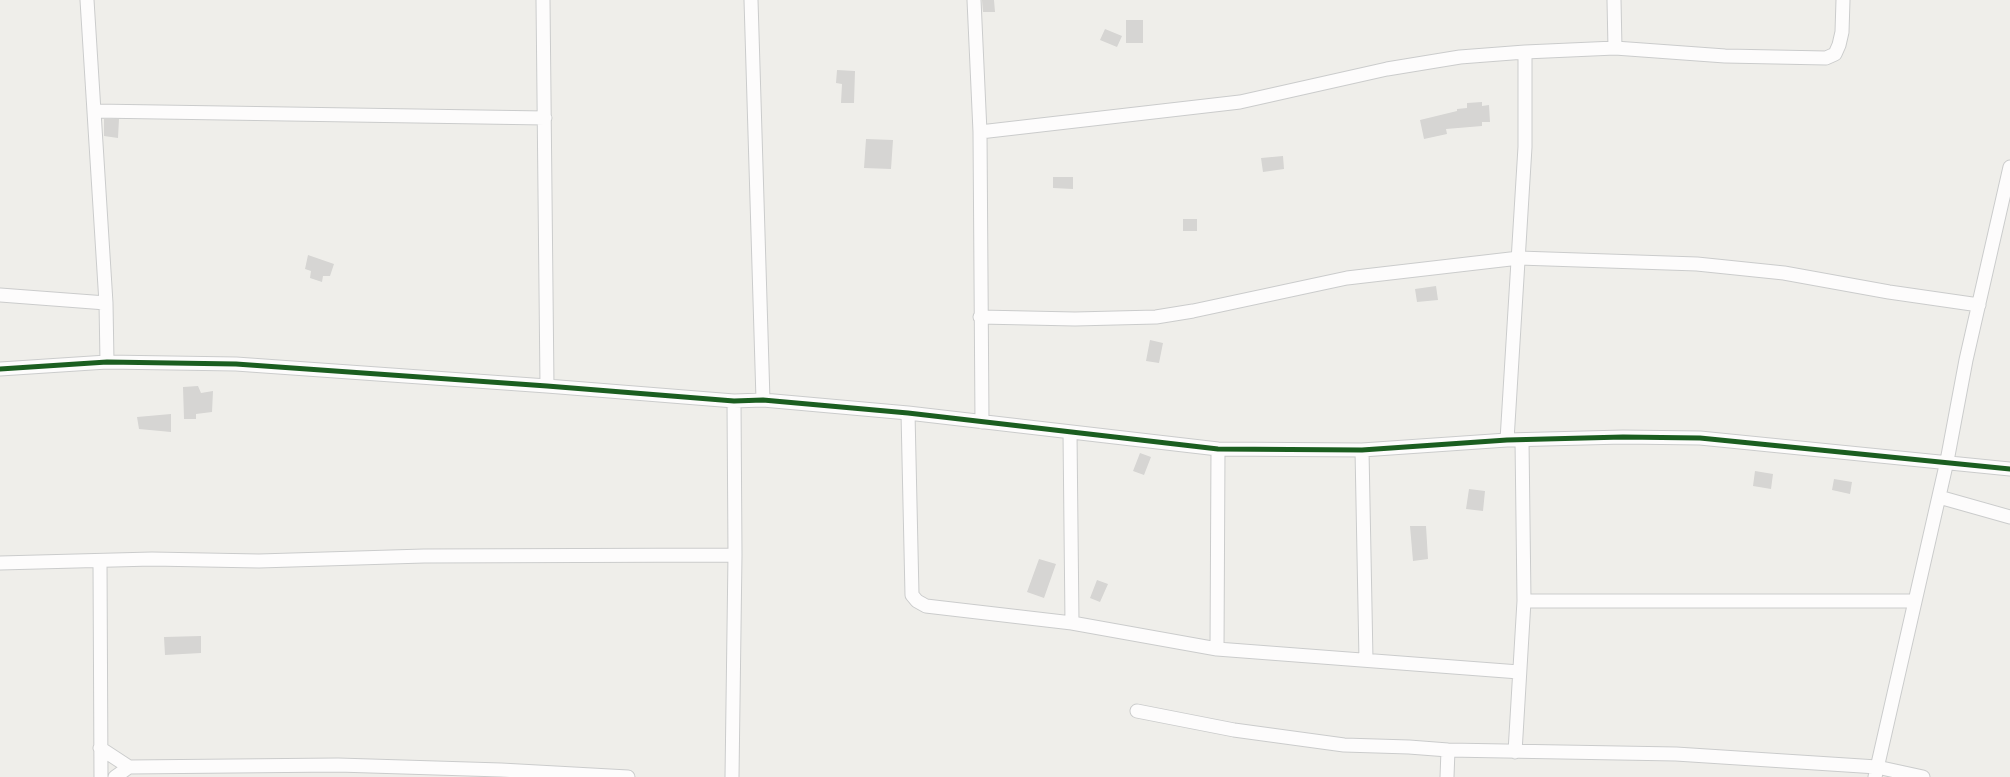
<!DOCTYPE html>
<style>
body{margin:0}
canvas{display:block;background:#efeeea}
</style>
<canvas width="2010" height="777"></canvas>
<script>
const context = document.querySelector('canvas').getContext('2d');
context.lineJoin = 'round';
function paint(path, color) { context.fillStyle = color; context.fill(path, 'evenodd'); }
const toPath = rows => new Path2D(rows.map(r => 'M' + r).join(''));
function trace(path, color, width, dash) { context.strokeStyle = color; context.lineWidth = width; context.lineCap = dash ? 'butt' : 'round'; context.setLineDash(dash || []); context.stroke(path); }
const building = toPath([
 [982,0,994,0,995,12,983,12],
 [1126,20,1143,20,1143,43,1126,43],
 [1105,29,1122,36,1117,47,1100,40],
 [837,70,855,71,854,103,841,103,842,84,836,83],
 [1482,102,1482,106,1489,105,1490,122,1482,122,1482,126,1446,129,1447,134,1424,139,1420,120,1457,111,1457,109,1467,108,1467,103],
 [104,119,119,119,118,138,104,136],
 [866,139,893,140,891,169,864,168],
 [1283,156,1284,169,1263,172,1261,158],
 [1053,177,1073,177,1073,189,1053,188],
 [1183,219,1197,219,1197,231,1183,231],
 [308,255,334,264,330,276,323,276,322,282,310,278,311,271,305,269],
 [1436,286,1438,300,1417,302,1415,289],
 [1150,340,1163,343,1159,363,1146,361],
 [198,386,201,393,213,391,212,412,196,414,196,419,184,419,183,387],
 [171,414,171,432,139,429,137,417],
 [1140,453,1151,457,1144,475,1133,471],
 [1755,471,1773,474,1771,489,1753,486],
 [1834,479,1852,482,1850,494,1832,490],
 [1469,489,1485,491,1483,511,1466,509],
 [1410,526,1426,526,1428,559,1413,561],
 [1039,559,1056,564,1044,598,1027,592],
 [1097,580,1108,584,1100,602,1090,598],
 [201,636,201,653,165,655,164,637]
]);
const minor = toPath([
 [87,0,106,303,107,362],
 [543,0,547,386],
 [751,0,763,400],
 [974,0,980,132,982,422],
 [1614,0,1615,48],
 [95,111,545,118],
 [980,132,1240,102,1387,69,1460,57,1525,52,1615,48,1725,56,1826,58,1835,54,1839,45,1842,32,1843,0],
 [0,295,106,303],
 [980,317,1075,319,1156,317,1193,311,1347,278,1519,258,1697,264,1784,273,1889,292,1979,305],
 [0,369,107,362,236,364,547,386,734,401,763,400,908,413,1218,449,1362,450,1507,440,1623,437,1700,438,2010,469],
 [908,413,912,595,917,601,926,606,1072,623,1217,649,1519,672],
 [1070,433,1072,623],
 [1507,440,1525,147,1525,52],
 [1362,450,1366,660],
 [1939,497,2010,517],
 [100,561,101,777],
 [0,563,152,559,259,561,424,556,735,555],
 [1524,601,1914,601],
 [1217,649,1218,449],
 [1137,711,1234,730,1344,745,1409,747,1448,750,1676,754,1877,767,1923,777],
 [100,748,129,767,338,765,501,770,628,777],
 [1515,752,1524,601,1522,440],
 [115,777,129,767],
 [732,777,735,555,734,401],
 [1447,777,1448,750],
 [1875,777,1947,461,1966,360,2010,167]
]);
const cycleway = toPath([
 [0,369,107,362,236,364,547,386,734,401,763,400,908,413,1218,449,1362,450,1507,440,1623,437,1700,438,2010,469]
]);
paint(building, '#d6d5d3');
trace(minor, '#cbcccc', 15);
trace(minor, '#fdfcfc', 13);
trace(cycleway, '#1b5e20', 5);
</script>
